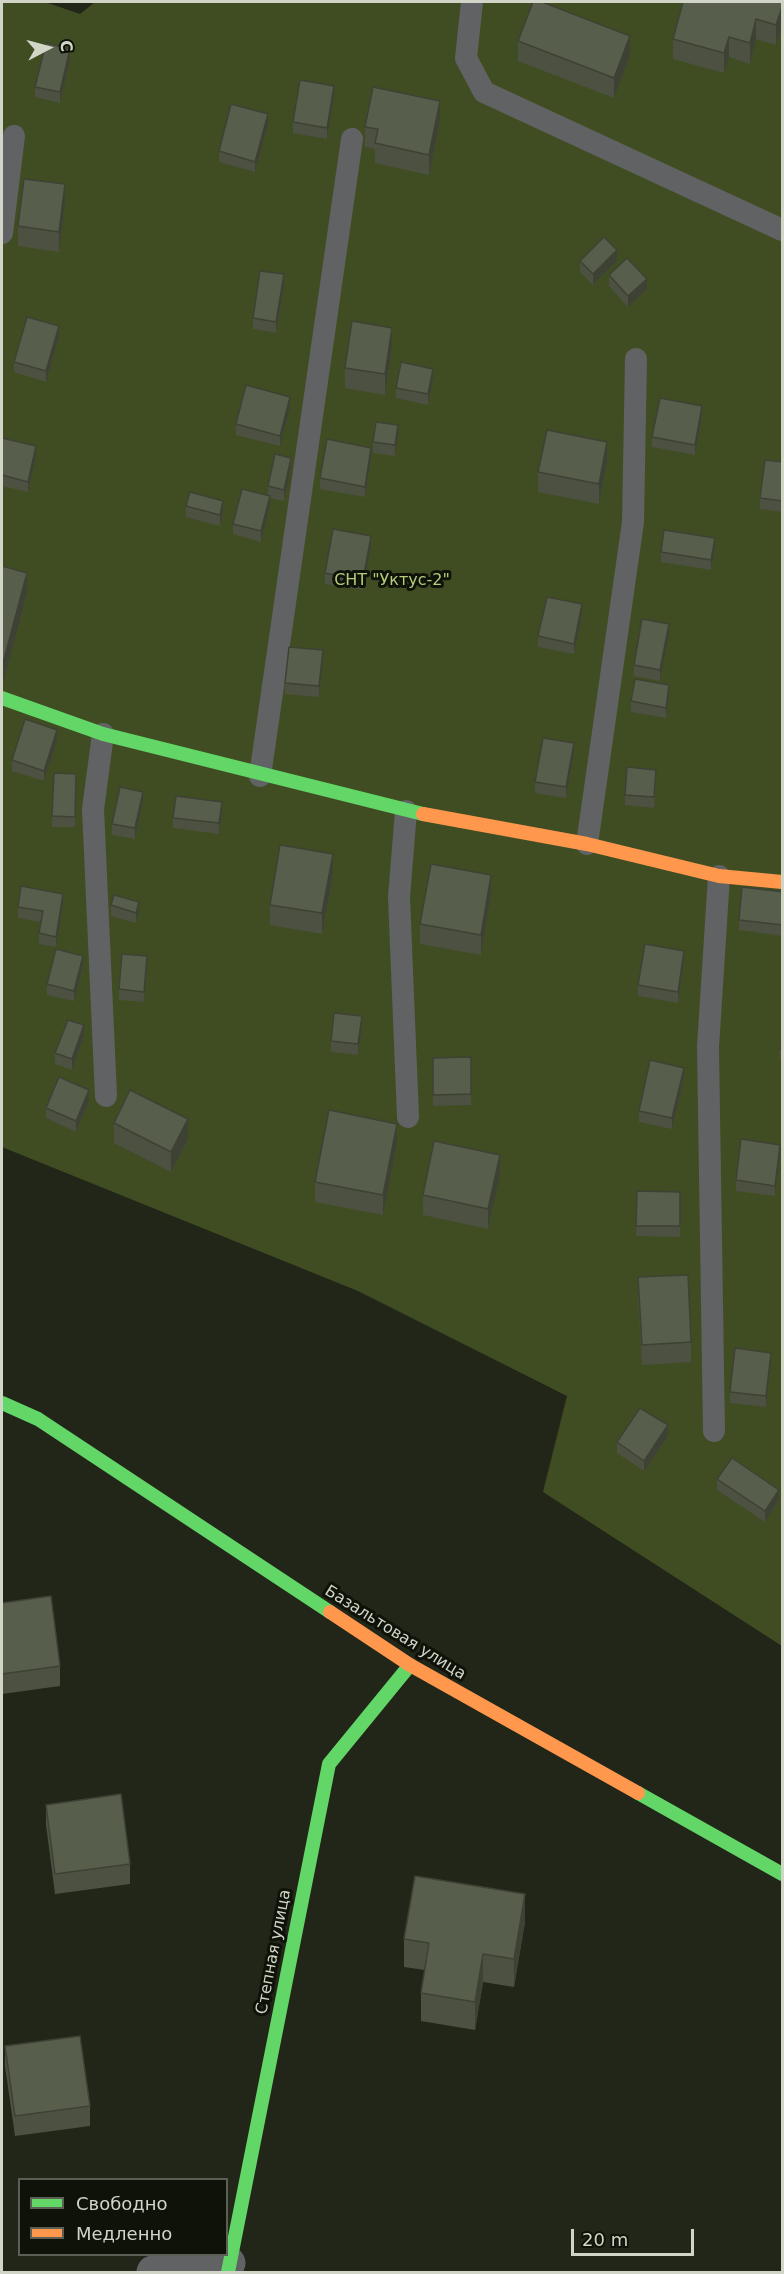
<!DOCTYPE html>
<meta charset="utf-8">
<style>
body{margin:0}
#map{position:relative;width:784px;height:2274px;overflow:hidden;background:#222619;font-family:"DejaVu Sans",sans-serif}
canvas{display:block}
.frame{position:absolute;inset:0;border:3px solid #d0d5c7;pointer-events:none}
.legend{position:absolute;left:18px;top:2178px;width:210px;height:78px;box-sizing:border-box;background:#0f1208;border:2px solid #5c6054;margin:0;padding:8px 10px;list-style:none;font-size:18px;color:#d0d5c7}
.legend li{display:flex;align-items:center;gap:12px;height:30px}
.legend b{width:30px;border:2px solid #5c6054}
.north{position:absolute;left:18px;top:18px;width:60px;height:60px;-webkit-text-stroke:4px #0f1208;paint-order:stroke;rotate:84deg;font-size:16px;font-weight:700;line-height:24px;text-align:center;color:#d0d5c7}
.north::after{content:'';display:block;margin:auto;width:21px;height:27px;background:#d0d5c7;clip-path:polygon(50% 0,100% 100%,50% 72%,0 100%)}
.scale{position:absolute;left:571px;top:2229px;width:123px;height:27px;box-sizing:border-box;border:3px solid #d0d5c7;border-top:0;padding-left:8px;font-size:18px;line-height:21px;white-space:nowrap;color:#d0d5c7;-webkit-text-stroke:4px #0f1208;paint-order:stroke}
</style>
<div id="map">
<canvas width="784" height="2274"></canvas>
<div class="frame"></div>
<ul class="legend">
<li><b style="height:8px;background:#63d668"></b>Свободно</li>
<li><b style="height:8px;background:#ff974d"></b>Медленно</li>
</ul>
<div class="north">С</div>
<div class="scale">20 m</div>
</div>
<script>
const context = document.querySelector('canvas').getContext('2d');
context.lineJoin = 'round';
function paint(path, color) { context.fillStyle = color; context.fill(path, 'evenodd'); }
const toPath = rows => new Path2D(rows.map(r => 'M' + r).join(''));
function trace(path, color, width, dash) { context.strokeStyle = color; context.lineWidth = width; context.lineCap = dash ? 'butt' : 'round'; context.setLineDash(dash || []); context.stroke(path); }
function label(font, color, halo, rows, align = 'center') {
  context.font = font + ' "DejaVu Sans",sans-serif'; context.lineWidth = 6; context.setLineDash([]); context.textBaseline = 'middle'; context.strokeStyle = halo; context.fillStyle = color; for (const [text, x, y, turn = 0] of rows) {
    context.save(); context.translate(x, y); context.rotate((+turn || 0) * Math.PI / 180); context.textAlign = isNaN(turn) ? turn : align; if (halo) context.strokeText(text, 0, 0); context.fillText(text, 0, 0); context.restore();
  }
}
const green = toPath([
 [2,2,45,2,80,14,95,2,782,2,782,1646,543,1492,567,1396,358,1291,2,1147]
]);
const lane = toPath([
 [472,2,466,58,484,92,782,230],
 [2,233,14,136],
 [103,734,93,809,106,1096],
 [260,776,352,139],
 [406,811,399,897,408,1117],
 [587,844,633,522,636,359],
 [714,1431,708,1047,719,876]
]);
const street = toPath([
 [153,2272,229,2263]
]);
const fast = toPath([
 [2,698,103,734,423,814],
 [2,1403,38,1419,330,1612],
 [638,1793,782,1874],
 [228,2272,329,1764,410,1665]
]);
const slow = toPath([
 [423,814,587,844,719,876,782,882],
 [330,1612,410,1665,638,1793]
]);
const wall = toPath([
 [783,2,783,24,776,45,756,39,750,64,729,57,724,73,673,59,673,39],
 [518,41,630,56,614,98,518,61],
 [70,60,60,103,35,97,35,87],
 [334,96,327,139,293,133,293,122],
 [440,121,429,175,375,163,375,149,365,147,365,127],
 [268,125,255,172,219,162,219,151],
 [65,204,59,252,18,246,18,226],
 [580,261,617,261,593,285,580,272],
 [609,275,647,289,628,307,609,286],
 [284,285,276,333,253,329,253,318],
 [59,337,46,382,14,372,14,362],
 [392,348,385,395,345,388,345,368],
 [433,379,428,405,396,398,396,388],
 [290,408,280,446,236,435,236,424],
 [702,416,695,455,652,447,652,437],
 [398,436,395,456,373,453,373,442],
 [2,438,36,457,28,492,2,486],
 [371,458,365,497,320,489,320,478],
 [607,462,599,504,538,492,538,472],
 [783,462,783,512,760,509,760,498],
 [291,468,284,501,270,498,270,507,261,542,233,534,233,524,268,495,268,486],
 [186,506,223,512,220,526,186,517],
 [371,547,363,590,325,584,325,573],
 [715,549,711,570,661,562,661,552],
 [2,566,27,593,3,684,2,683],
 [582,615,574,654,538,647,538,636],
 [669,635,660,681,634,676,634,665],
 [323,661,319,697,285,694,285,683],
 [669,696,666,718,631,712,631,701],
 [57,741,44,781,12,771,12,760],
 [574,753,566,798,535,793,535,782],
 [656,780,654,808,625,805,625,795],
 [76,785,75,827,52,827,52,816],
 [143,802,135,839,112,835,112,824],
 [222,813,219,834,173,828,173,818],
 [333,874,322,934,270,925,270,905],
 [783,892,783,936,739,930,739,920],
 [491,895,481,955,420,944,420,924],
 [63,904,56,947,39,944,39,933,41,922,18,918,18,907],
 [111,905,139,912,136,923,111,916],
 [684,962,678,1003,638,996,638,985],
 [83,966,74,1001,47,995,47,984],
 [147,967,144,1002,119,1000,119,989],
 [362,1027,358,1055,331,1052,331,1041],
 [84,1036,72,1070,55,1064,55,1053],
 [783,1036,783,1060,780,1059,780,1049],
 [471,1057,471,1105,433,1106,433,1058],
 [684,1078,672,1129,639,1122,639,1111],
 [89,1101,76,1132,46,1118,46,1108],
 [114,1123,188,1139,171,1172,114,1143],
 [397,1144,383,1215,315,1202,315,1182],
 [780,1155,775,1196,736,1191,736,1180],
 [500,1175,488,1229,423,1215,423,1195],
 [637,1191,680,1192,680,1237,636,1236],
 [638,1277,691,1342,691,1362,642,1365,638,1297],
 [771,1363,766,1407,730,1403,730,1392],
 [668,1436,644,1471,617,1453,617,1442],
 [717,1479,779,1500,765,1522,717,1490],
 [2,1603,60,1666,60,1686,2,1694],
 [46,1805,130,1864,130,1884,55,1894,46,1825],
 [525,1922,514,1987,483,1982,475,2030,421,2021,421,1993,425,1970,404,1967,404,1939],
 [5,2046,90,2106,90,2126,15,2136,5,2066]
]);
const shadedWall = toPath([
 [783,4,783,24,776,45,776,25],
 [756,19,756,39,750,64,750,43],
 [630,36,630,56,614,98,614,78],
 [729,37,729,57,724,73,724,53],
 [70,49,70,60,60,103,60,92],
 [334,86,334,96,327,139,327,128],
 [440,101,440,121,429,175,429,155],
 [268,114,268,125,255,172,255,162],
 [65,184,65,204,59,252,59,232],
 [617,250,617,261,593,285,593,274],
 [284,274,284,285,276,333,276,322],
 [647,279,647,289,628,307,628,296],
 [59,326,59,337,46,382,46,371],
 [392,328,392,348,385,395,385,374],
 [433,369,433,379,428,405,428,394],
 [290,397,290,408,280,446,280,436],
 [702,406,702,416,695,455,695,445],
 [398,425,398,436,395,456,395,445],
 [607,442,607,462,599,504,599,484],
 [36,446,36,457,28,492,28,482],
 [371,448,371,458,365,497,365,487],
 [291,458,291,468,284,501,284,490],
 [270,496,270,507,261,542,261,531],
 [223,501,223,512,220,526,220,515],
 [371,536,371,547,363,590,363,580],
 [715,538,715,549,711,570,711,560],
 [27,573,27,593,3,684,3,663],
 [582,604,582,615,574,654,574,644],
 [669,624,669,635,660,681,660,670],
 [323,650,323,661,319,697,319,686],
 [669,685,669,696,666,718,666,708],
 [57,730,57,741,44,781,44,771],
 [574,743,574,753,566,798,566,787],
 [143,792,143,802,135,839,135,828],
 [222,802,222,813,219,834,219,823],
 [333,854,333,874,322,934,322,913],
 [491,875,491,895,481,955,481,935],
 [63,894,63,904,56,947,56,937],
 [139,902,139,912,136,923,136,913],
 [684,951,684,962,678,1003,678,992],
 [83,956,83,966,74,1001,74,991],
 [147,956,147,967,144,1002,144,992],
 [362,1016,362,1027,358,1055,358,1044],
 [84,1025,84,1036,72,1070,72,1059],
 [684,1068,684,1078,672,1129,672,1118],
 [89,1090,89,1101,76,1132,76,1121],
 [188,1119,188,1139,171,1172,171,1152],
 [397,1124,397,1144,383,1215,383,1195],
 [780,1145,780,1155,775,1196,775,1186],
 [500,1155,500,1175,488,1229,488,1209],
 [771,1353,771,1363,766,1407,766,1396],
 [668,1425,668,1436,644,1471,644,1461],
 [779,1490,779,1500,765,1522,765,1511],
 [525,1894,525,1922,514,1987,514,1959],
 [483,1954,483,1982,475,2030,475,2002]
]);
const building = toPath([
 [533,2,542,2,630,36,614,78,518,41,533,2],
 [683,2,783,2,783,4,776,25,756,19,750,43,729,37,724,53,673,39,683,2],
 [46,43,70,49,60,92,35,87,46,43],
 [300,80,334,86,327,128,293,122,300,80],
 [373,87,440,101,429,155,375,143,378,129,365,127,373,87],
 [231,104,268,114,255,162,219,151,231,104],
 [24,179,65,184,59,232,18,226,24,179],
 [604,237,617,250,593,274,580,261,604,237],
 [627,258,647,279,628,296,609,275,627,258],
 [260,271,284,274,276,322,253,318,260,271],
 [27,317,59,326,46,371,14,362,27,317],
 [352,321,392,328,385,374,345,368,352,321],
 [401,362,433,369,428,394,396,388,401,362],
 [246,385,290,397,280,436,236,424,246,385],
 [660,398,702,406,695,445,652,437,660,398],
 [376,422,398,425,395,445,373,442,376,422],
 [547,430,607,442,599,484,538,472,547,430],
 [2,438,36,446,28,482,2,475,2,438],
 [327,439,371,448,365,487,320,478,327,439],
 [275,454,291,458,284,490,268,486,275,454],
 [765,460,783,462,783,501,760,498,765,460],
 [242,489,270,496,261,531,233,524,242,489],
 [190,492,223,501,220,515,186,506,190,492],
 [333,529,371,536,363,580,325,573,333,529],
 [664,530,715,538,711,560,661,552,664,530],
 [2,566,27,573,3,663,2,663,2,566],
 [547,597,582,604,574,644,538,636,547,597],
 [642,619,669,624,660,670,634,665,642,619],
 [289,647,323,650,319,686,285,683,289,647],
 [635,679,669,685,666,708,631,701,635,679],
 [25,719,57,730,44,771,12,760,25,719],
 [543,738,574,743,566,787,535,782,543,738],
 [627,767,656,770,654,797,625,795,627,767],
 [54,773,76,774,75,817,52,816,54,773],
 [120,787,143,792,135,828,112,824,120,787],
 [176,796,222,802,219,823,173,818,176,796],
 [280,845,333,854,322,913,270,905,280,845],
 [431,864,491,875,481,935,420,924,431,864],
 [21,886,63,894,56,937,39,933,43,911,18,907,21,886],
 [742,887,783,892,783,925,739,920,742,887],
 [114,895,139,902,136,913,111,905,114,895],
 [645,944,684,951,678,992,638,985,645,944],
 [56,949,83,956,74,991,47,984,56,949],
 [122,954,147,956,144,992,119,989,122,954],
 [334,1013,362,1016,358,1044,331,1041,334,1013],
 [68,1020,84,1025,72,1059,55,1053,68,1020],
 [783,1036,783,1049,780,1049,783,1036],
 [471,1057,471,1094,433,1095,433,1058,471,1057],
 [650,1060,684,1068,672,1118,639,1111,650,1060],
 [59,1077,89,1090,76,1121,46,1108,59,1077],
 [130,1090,188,1119,171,1152,114,1123,130,1090],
 [329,1110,397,1124,383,1195,315,1182,329,1110],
 [741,1139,780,1145,775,1186,736,1180,741,1139],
 [434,1141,500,1155,488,1209,423,1195,434,1141],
 [637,1191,680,1192,680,1226,636,1226,637,1191],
 [688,1275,691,1342,642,1345,638,1277,688,1275],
 [735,1348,771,1353,766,1396,730,1392,735,1348],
 [640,1408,668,1425,644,1461,617,1442,640,1408],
 [732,1458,779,1490,765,1511,717,1479,732,1458],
 [51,1596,60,1666,2,1674,2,1603,51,1596],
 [121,1794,130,1864,55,1874,46,1805,121,1794],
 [415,1876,525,1894,514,1959,483,1954,475,2002,421,1993,429,1943,404,1939,415,1876],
 [80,2036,90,2106,15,2116,5,2046,80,2036]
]);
const parkNames = [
 ["СНТ \"Уктус-2\"",392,581]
];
const streetNames = [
 ["Базальтовая улица",395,1633,32],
 ["Степная улица",274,1952,-79]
];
paint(green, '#404d22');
trace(lane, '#606263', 22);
trace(street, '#606263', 33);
trace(fast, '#63d668', 14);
trace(slow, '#ff974d', 14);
paint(wall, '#4c5141');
paint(shadedWall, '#3e4235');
paint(building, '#585e4c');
trace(building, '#3e4235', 1.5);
label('16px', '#b3cd79', '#0f1208', parkNames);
label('16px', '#d0d5c7', '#0f1208', streetNames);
</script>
